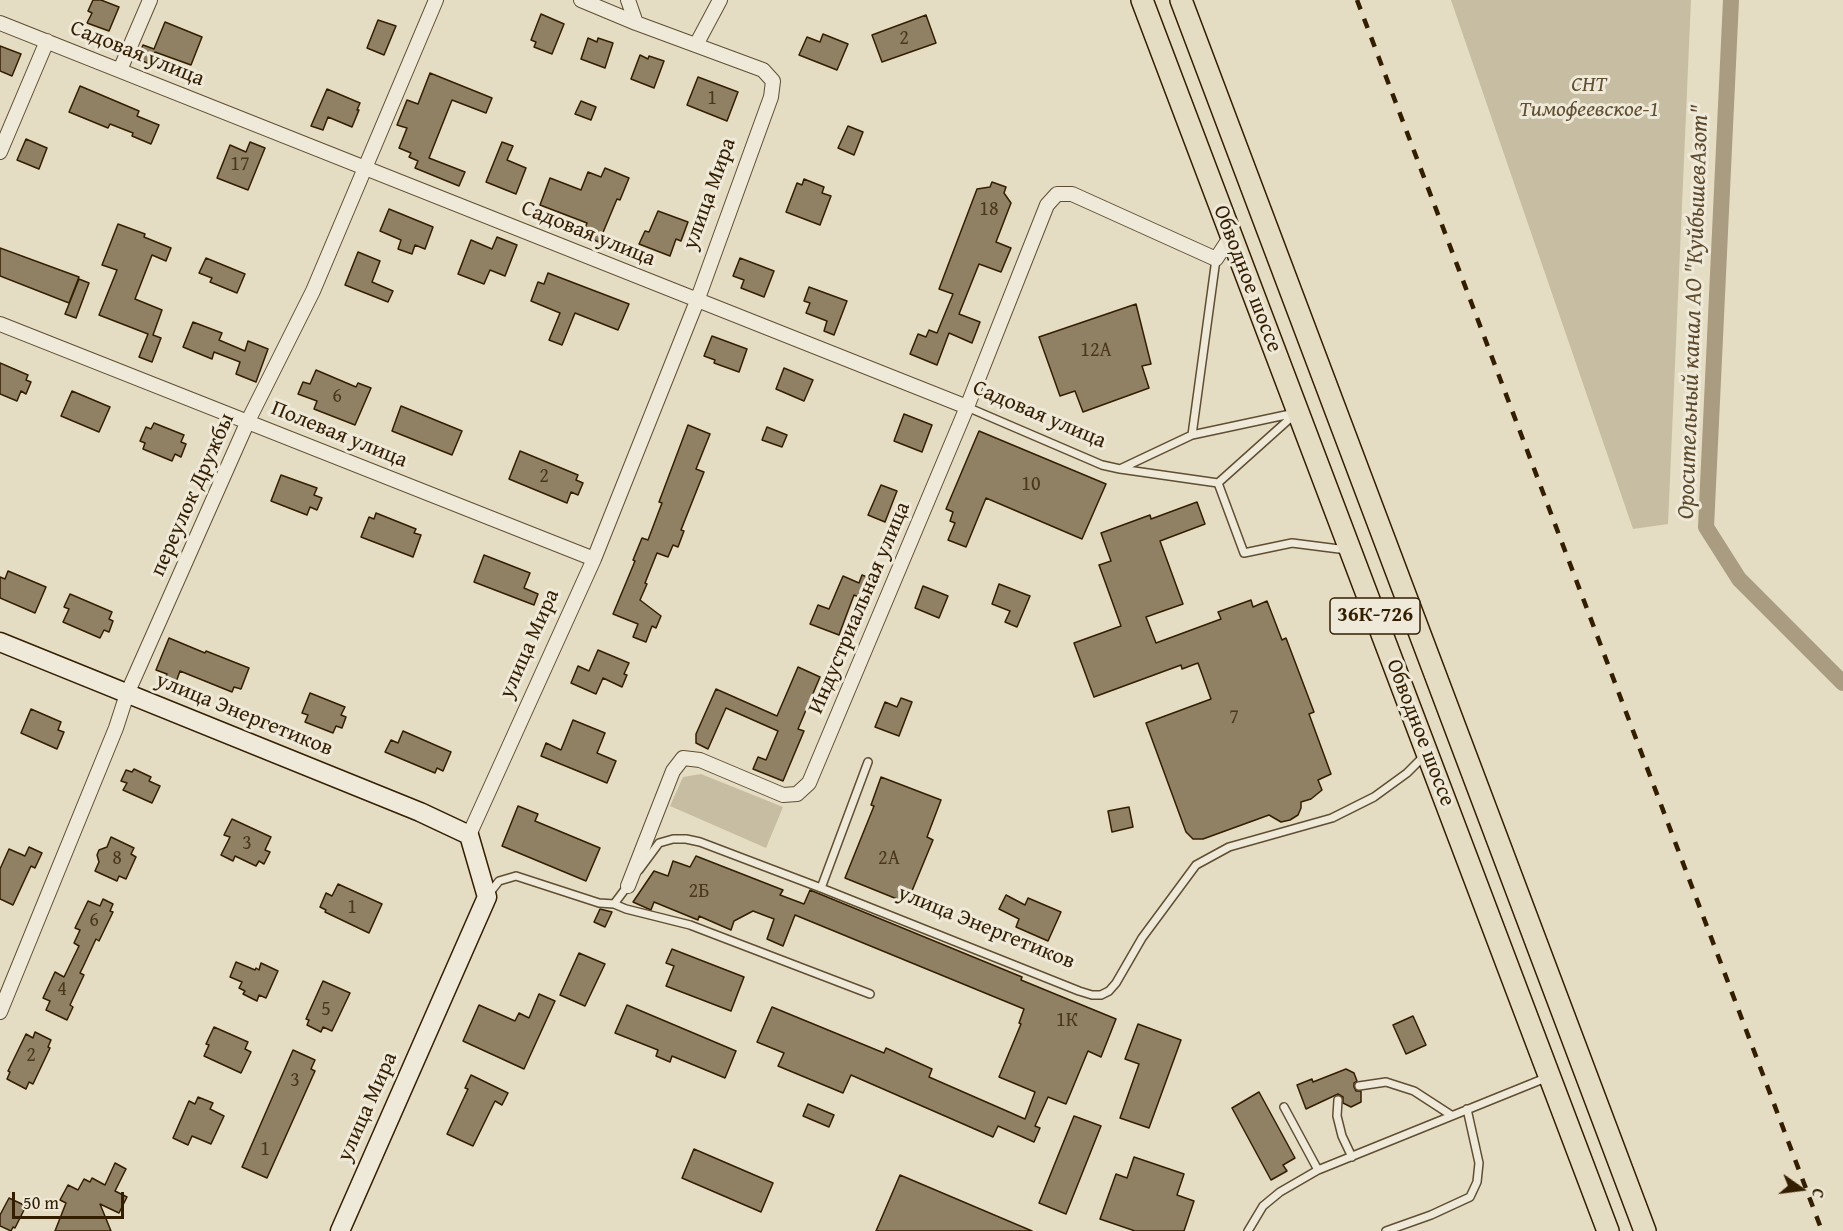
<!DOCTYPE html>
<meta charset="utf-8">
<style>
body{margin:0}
#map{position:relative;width:1843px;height:1231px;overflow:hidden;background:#e5ddc3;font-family:"Gentium Book Plus",serif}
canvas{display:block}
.north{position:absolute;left:1771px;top:1159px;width:60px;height:60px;-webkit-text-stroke:4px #eee9d8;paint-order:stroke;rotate:104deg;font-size:16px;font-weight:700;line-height:24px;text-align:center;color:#341e00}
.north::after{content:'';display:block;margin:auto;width:21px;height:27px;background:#341e00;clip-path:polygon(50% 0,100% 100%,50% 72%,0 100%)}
.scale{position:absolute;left:12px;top:1192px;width:112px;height:27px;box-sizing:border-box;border:3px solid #341e00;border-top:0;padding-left:8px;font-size:18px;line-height:21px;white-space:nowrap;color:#341e00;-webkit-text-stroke:4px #eee9d8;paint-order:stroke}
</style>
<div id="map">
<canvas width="1843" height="1231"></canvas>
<div class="north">С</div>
<div class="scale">50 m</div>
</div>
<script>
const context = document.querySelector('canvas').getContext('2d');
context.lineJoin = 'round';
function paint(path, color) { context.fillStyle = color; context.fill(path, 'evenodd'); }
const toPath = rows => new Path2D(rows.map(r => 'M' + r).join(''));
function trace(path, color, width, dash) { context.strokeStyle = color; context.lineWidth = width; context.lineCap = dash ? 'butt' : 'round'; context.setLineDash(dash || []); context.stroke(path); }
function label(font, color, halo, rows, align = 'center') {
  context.font = font + ' "Gentium Book Plus",serif'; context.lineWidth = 6; context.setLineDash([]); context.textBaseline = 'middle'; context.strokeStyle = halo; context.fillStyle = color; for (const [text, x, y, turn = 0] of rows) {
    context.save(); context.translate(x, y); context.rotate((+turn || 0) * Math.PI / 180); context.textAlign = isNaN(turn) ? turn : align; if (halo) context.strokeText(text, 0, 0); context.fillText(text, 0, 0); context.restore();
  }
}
const green = toPath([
 [1451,0,1691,0,1668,524,1633,529],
 [701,774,783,807,766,848,670,806,683,777]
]);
const canal = toPath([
 [1731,0,1706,527,1739,579,1843,683]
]);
const building = toPath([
 [93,0,101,0,119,7,109,31,87,23,92,13,88,11,93,0],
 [541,14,564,24,552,54,534,47,536,42,531,40,541,14],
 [926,15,936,43,882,62,872,35,926,15],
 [378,20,396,26,384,55,367,48,378,20],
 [165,22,202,37,191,65,155,52,150,64,137,59,143,45,154,49,165,22],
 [823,34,848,44,837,70,799,55,807,37,820,42,823,34],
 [588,38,597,42,598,38,613,43,605,68,581,59,588,38],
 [0,46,21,54,12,76,0,71,0,46],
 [640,55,648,59,649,56,664,61,654,88,631,79,640,55],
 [430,73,492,98,486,113,452,100,429,158,465,172,459,186,415,168,418,161,409,157,411,153,399,148,407,128,397,125,407,100,418,104,430,73],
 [698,77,738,92,727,121,687,105,698,77],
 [80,86,139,111,137,116,159,125,151,144,132,136,133,133,110,124,108,128,69,112,80,86],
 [327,89,360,103,357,110,359,110,352,127,328,117,323,130,311,126,327,89],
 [581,101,596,107,591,120,575,114,581,101],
 [848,126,863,132,854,155,838,148,848,126],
 [26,139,47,148,39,169,17,160,26,139],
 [250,142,265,148,248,190,217,178,230,145,246,152,250,142],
 [502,142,513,146,507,160,526,168,516,194,486,182,502,142],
 [605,168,629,178,620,200,617,199,599,242,582,235,587,223,540,205,550,178,581,190,588,172,601,177,605,168],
 [804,179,824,187,822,193,831,196,820,225,786,212,797,183,802,185,804,179],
 [992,182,1006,187,1004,193,1011,203,996,242,1011,248,1001,272,979,264,959,314,980,322,972,343,949,333,937,365,910,354,918,334,926,337,929,330,937,333,953,294,939,289,977,189,990,187,992,182],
 [389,209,433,227,425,249,415,245,412,254,398,249,401,240,380,231,389,209],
 [658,211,688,222,681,241,676,239,670,256,639,244,645,231,649,232,658,211],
 [118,224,145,234,144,237,171,248,166,261,152,255,135,299,162,310,153,335,161,338,152,362,139,357,148,334,99,315,117,270,102,265,118,224],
 [497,237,517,245,505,276,490,270,484,284,458,274,471,240,492,249,497,237],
 [0,248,79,277,69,303,0,276,0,248],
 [358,252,380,261,372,282,393,291,388,302,345,285,358,252],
 [206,258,245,274,237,293,210,282,212,278,199,273,206,258],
 [740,258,774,271,764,297,741,288,744,280,733,276,740,258],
 [548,273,629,304,618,330,575,313,562,345,549,340,560,313,531,301,538,282,544,284,548,273],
 [79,279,89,283,76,318,65,314,79,279],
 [809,287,847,301,834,335,824,331,827,321,806,313,810,303,804,301,809,287],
 [1136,304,1151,364,1142,366,1149,388,1083,412,1075,391,1060,396,1039,337,1136,304],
 [193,322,222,333,219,340,245,351,248,341,268,349,256,382,236,374,240,362,214,352,212,359,183,347,193,322],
 [712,336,747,349,739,372,714,363,715,360,704,356,712,336],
 [0,363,28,375,26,380,31,382,26,394,21,391,17,401,0,394,0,363],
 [784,368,813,380,804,401,776,389,784,368],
 [316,370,356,387,358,383,371,388,355,425,314,409,317,401,298,394,303,382,310,384,316,370],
 [72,391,110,407,99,432,61,416,72,391],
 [401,406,462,431,452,455,392,431,401,406],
 [904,414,932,425,922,452,894,441,904,414],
 [154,423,184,435,181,442,186,444,181,457,175,454,172,461,143,449,145,443,140,441,146,427,151,429,154,423],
 [688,425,710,434,696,469,704,472,681,530,684,531,678,547,673,545,668,557,657,553,645,583,647,584,640,600,661,616,656,628,652,626,646,642,633,637,638,624,613,614,635,561,633,560,642,538,648,540,662,503,659,502,688,425],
 [767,427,787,435,782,447,762,440,767,427],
 [979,431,1106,484,1082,539,986,498,966,547,948,540,955,523,950,521,953,512,946,509,979,431],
 [520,451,578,475,576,480,583,483,578,495,571,492,567,503,509,479,520,451],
 [281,475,317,488,314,495,322,498,317,510,310,507,307,515,271,501,281,475],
 [881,485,897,491,885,522,868,515,881,485],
 [1197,502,1205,524,1160,541,1183,604,1146,617,1156,643,1221,619,1218,612,1251,600,1253,607,1267,601,1282,640,1286,638,1314,712,1309,714,1331,774,1318,780,1322,790,1311,799,1301,802,1301,808,1298,815,1290,820,1281,822,1269,815,1203,839,1193,839,1186,832,1146,723,1211,699,1198,663,1182,669,1181,665,1094,697,1074,643,1121,626,1099,565,1111,561,1101,533,1150,515,1151,519,1197,502],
 [376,513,416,529,414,533,421,535,413,557,361,537,369,517,374,519,376,513],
 [484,555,530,573,524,588,538,594,534,605,474,582,484,555],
 [8,571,46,587,35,613,0,598,0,577,5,579,8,571],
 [862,575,875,580,866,600,854,595,839,635,810,624,818,605,829,609,843,576,859,583,862,575],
 [999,584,1030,596,1017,627,1005,622,1010,611,992,604,999,584],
 [923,586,948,596,939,618,915,608,923,586],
 [70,594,112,612,109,619,113,621,109,632,104,630,100,638,63,622,69,609,64,607,70,594],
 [169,638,205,653,206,651,249,668,241,689,234,687,232,692,180,671,175,685,164,681,167,674,156,670,169,638],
 [598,650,629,663,624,674,627,675,622,687,603,678,596,694,571,683,578,666,589,671,598,650],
 [798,667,820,677,798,729,804,731,783,781,753,769,758,757,766,760,778,731,726,708,708,749,696,743,696,734,716,689,777,716,798,667],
 [310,693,345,707,341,715,346,717,342,728,336,726,333,733,305,722,308,715,302,713,310,693],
 [901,698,912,702,899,736,875,727,885,702,897,707,901,698],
 [31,709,61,722,58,730,64,732,57,749,21,733,31,709],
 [573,720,605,733,597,753,616,761,607,783,541,756,546,743,561,750,573,720],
 [403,731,451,752,443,771,437,768,435,773,385,752,391,740,398,743,403,731],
 [134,769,151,777,149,781,160,786,152,803,123,790,127,783,121,781,126,770,132,772,134,769],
 [881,777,941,800,927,837,933,840,907,903,845,878,874,806,871,805,881,777],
 [518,806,538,814,535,821,600,848,586,881,502,846,518,806],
 [1129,807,1133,827,1112,832,1108,811,1129,807],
 [232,819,271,837,265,850,270,852,264,864,259,861,256,866,235,856,233,861,221,855,230,837,224,835,232,819],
 [111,837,134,848,131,854,136,857,126,879,119,876,117,881,95,871,99,862,97,855,99,850,107,847,111,837],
 [29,847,42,853,35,868,31,866,13,905,0,899,0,869,9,849,25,856,29,847],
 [696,856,783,890,780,895,804,904,810,890,1022,977,1021,980,1116,1019,1101,1057,1088,1051,1066,1104,1048,1097,1035,1126,1040,1128,1034,1142,998,1126,993,1137,851,1075,843,1093,778,1066,784,1053,757,1042,772,1007,884,1053,886,1048,932,1069,929,1077,1025,1119,1035,1092,999,1077,1021,1024,1019,1023,1024,1009,795,915,783,946,767,939,774,919,753,911,734,921,731,930,699,916,698,920,654,902,651,910,633,902,654,871,668,876,673,861,690,867,696,856],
 [338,884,382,904,369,933,325,912,326,910,320,907,326,893,332,896,338,884],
 [1006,895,1025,905,1028,898,1061,912,1048,941,1016,927,1019,919,999,909,1006,895],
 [103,899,113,904,110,911,113,912,99,941,96,939,83,967,80,973,84,975,70,1005,73,1007,67,1020,46,1010,50,1001,43,998,55,972,64,977,79,946,74,943,80,930,75,928,88,901,100,906,103,899],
 [600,909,612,912,605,927,594,922,600,909],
 [672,949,744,977,731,1011,666,986,674,966,666,963,672,949],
 [579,953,605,964,585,1006,560,995,579,953],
 [236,962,255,970,256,968,259,970,261,963,278,971,266,998,259,995,257,1001,243,994,245,991,239,988,242,982,230,977,236,962],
 [323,981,350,993,332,1031,323,1027,321,1032,307,1025,309,1020,306,1019,323,981],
 [539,994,555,1001,524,1069,463,1041,479,1005,515,1021,519,1013,529,1018,539,994],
 [627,1005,736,1051,725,1078,672,1056,670,1062,656,1056,658,1050,615,1033,627,1005],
 [1413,1016,1426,1045,1406,1054,1393,1025,1413,1016],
 [1138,1024,1181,1040,1149,1128,1120,1118,1139,1064,1125,1059,1138,1024],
 [214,1027,248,1042,245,1049,251,1052,241,1073,204,1056,209,1045,206,1044,214,1027],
 [35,1032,51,1040,48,1047,50,1048,33,1084,29,1082,26,1089,7,1079,10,1072,8,1071,26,1034,33,1038,35,1032],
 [293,1050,315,1060,311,1069,315,1071,267,1178,242,1167,293,1050],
 [1346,1069,1354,1073,1357,1081,1354,1083,1354,1087,1356,1091,1361,1091,1361,1102,1351,1107,1343,1103,1343,1097,1338,1094,1306,1109,1297,1085,1312,1079,1313,1082,1346,1069],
 [471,1075,508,1093,502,1105,495,1101,473,1146,447,1134,468,1089,465,1088,471,1075],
 [1259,1092,1295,1158,1283,1165,1287,1171,1271,1180,1232,1108,1259,1092],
 [198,1097,213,1103,210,1109,224,1116,211,1144,192,1136,188,1145,173,1138,189,1101,195,1104,198,1097],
 [808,1104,834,1115,829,1127,803,1116,808,1104],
 [1074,1116,1101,1126,1066,1214,1039,1203,1074,1116],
 [694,1149,773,1183,761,1212,682,1178,694,1149],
 [1134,1157,1184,1174,1177,1195,1194,1201,1184,1231,1135,1231,1100,1219,1116,1174,1127,1178,1134,1157],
 [115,1163,126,1169,115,1191,127,1197,119,1213,100,1204,111,1231,55,1231,66,1203,60,1200,68,1185,78,1190,84,1179,90,1182,92,1178,105,1185,115,1163],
 [900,1175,1032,1231,876,1231,900,1175],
 [9,1198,26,1206,15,1228,13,1227,11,1231,0,1226,0,1215,9,1198]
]);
const lane = toPath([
 [967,407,1102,465,1120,469,1192,435,1295,413],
 [1295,414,1218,483,1244,553,1292,543,1347,550],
 [1192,435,1216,259],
 [1120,469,1218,483],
 [639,870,659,843,673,839,686,839,700,842,821,888,1079,991,1092,995,1101,995,1109,991,1116,983,1142,938,1196,865,1229,847,1332,818,1374,797,1407,773,1425,755],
 [821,888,868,762],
 [488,895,499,881,516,876,599,903,614,904,629,884],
 [614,904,626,909,690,925,870,994],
 [1359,1086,1386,1082,1414,1091,1451,1115],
 [1338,1100,1337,1116,1342,1136,1352,1157],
 [1284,1107,1318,1170],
 [1248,1231,1263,1206,1280,1192,1318,1170,1548,1077],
 [1386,1231,1431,1215,1470,1197,1477,1182,1479,1163,1467,1109]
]);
const street = toPath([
 [628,0,636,23],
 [0,23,967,407],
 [696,45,720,0],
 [120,70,150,0],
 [0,152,47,41],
 [0,324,594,559],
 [469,835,594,559,697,301,771,97,773,81,763,70,636,23,581,0],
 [628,886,673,771,683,758,700,760,783,795,797,794,809,783,967,407,1047,205,1057,194,1072,194,1216,259,1231,236],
 [0,1012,116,728,127,694,248,421,313,291,436,0]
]);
const secondary = toPath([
 [0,642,420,812,469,835,487,897,340,1231]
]);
const primary = toPath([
 [1142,0,1608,1231],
 [1181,0,1645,1231]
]);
const rail = toPath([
 [1357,0,1822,1231]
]);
const numberNames = [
 ["2",904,39],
 ["1",712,99],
 ["17",240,165],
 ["18",989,210],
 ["12А",1096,351],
 ["6",337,397],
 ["2",544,477],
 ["10",1031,485],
 ["7",1234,718],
 ["3",247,844],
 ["8",117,859],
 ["2А",889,859],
 ["2Б",699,892],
 ["1",352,908],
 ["6",94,921],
 ["4",62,990],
 ["5",326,1010],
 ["1К",1067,1021],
 ["2",31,1056],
 ["3",295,1081],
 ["1",265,1150]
];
const shields = [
 [1375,616,90]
];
const shieldNames = [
 ["36К-726",1375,616]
];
const streetNames = [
 ["Садовая улица",137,54,22],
 ["улица Мира",710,194,-70],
 ["Садовая улица",588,234,22],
 ["Обводное шоссе",1247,279,69],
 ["Садовая улица",1039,415,23],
 ["Полевая улица",339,435,22],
 ["переулок Дружбы",193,495,-66],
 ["Индустриальная улица",860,608,-67],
 ["улица Мира",530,644,-66],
 ["улица Энергетиков",244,715,22],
 ["Обводное шоссе",1420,733,69],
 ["улица Энергетиков",986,928,22],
 ["улица Мира",368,1107,-66]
];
const parkNames = [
 ["СНТ",1589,85],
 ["Тимофеевское-1",1589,110]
];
const waterNames = [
 ["Оросительный канал АО \"КуйбышевАзот\"",1694,312,-88]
];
paint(green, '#c7bda2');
trace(canal, '#a99c81', 16);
paint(building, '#908165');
trace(building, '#341e00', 1.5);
trace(lane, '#604e31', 10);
trace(street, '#604e31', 16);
trace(secondary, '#341e00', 21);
trace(primary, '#341e00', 24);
trace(lane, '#eee9d8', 7);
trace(street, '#eee9d8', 14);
trace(secondary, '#eee9d8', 18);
trace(primary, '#e5ddc3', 21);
trace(rail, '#341e00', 4.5, [10, 10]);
label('20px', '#4b3719', null, numberNames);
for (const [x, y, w] of shields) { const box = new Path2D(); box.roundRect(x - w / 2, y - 18, w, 36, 4.5); context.fillStyle = '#eee9d8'; context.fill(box); trace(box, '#341e00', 1.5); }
label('bold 21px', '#341e00', null, shieldNames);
label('22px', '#341e00', '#eee9d8', streetNames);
label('italic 22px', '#604e31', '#eee9d8', parkNames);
label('italic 24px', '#5d4a2d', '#eee9d8', waterNames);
</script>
